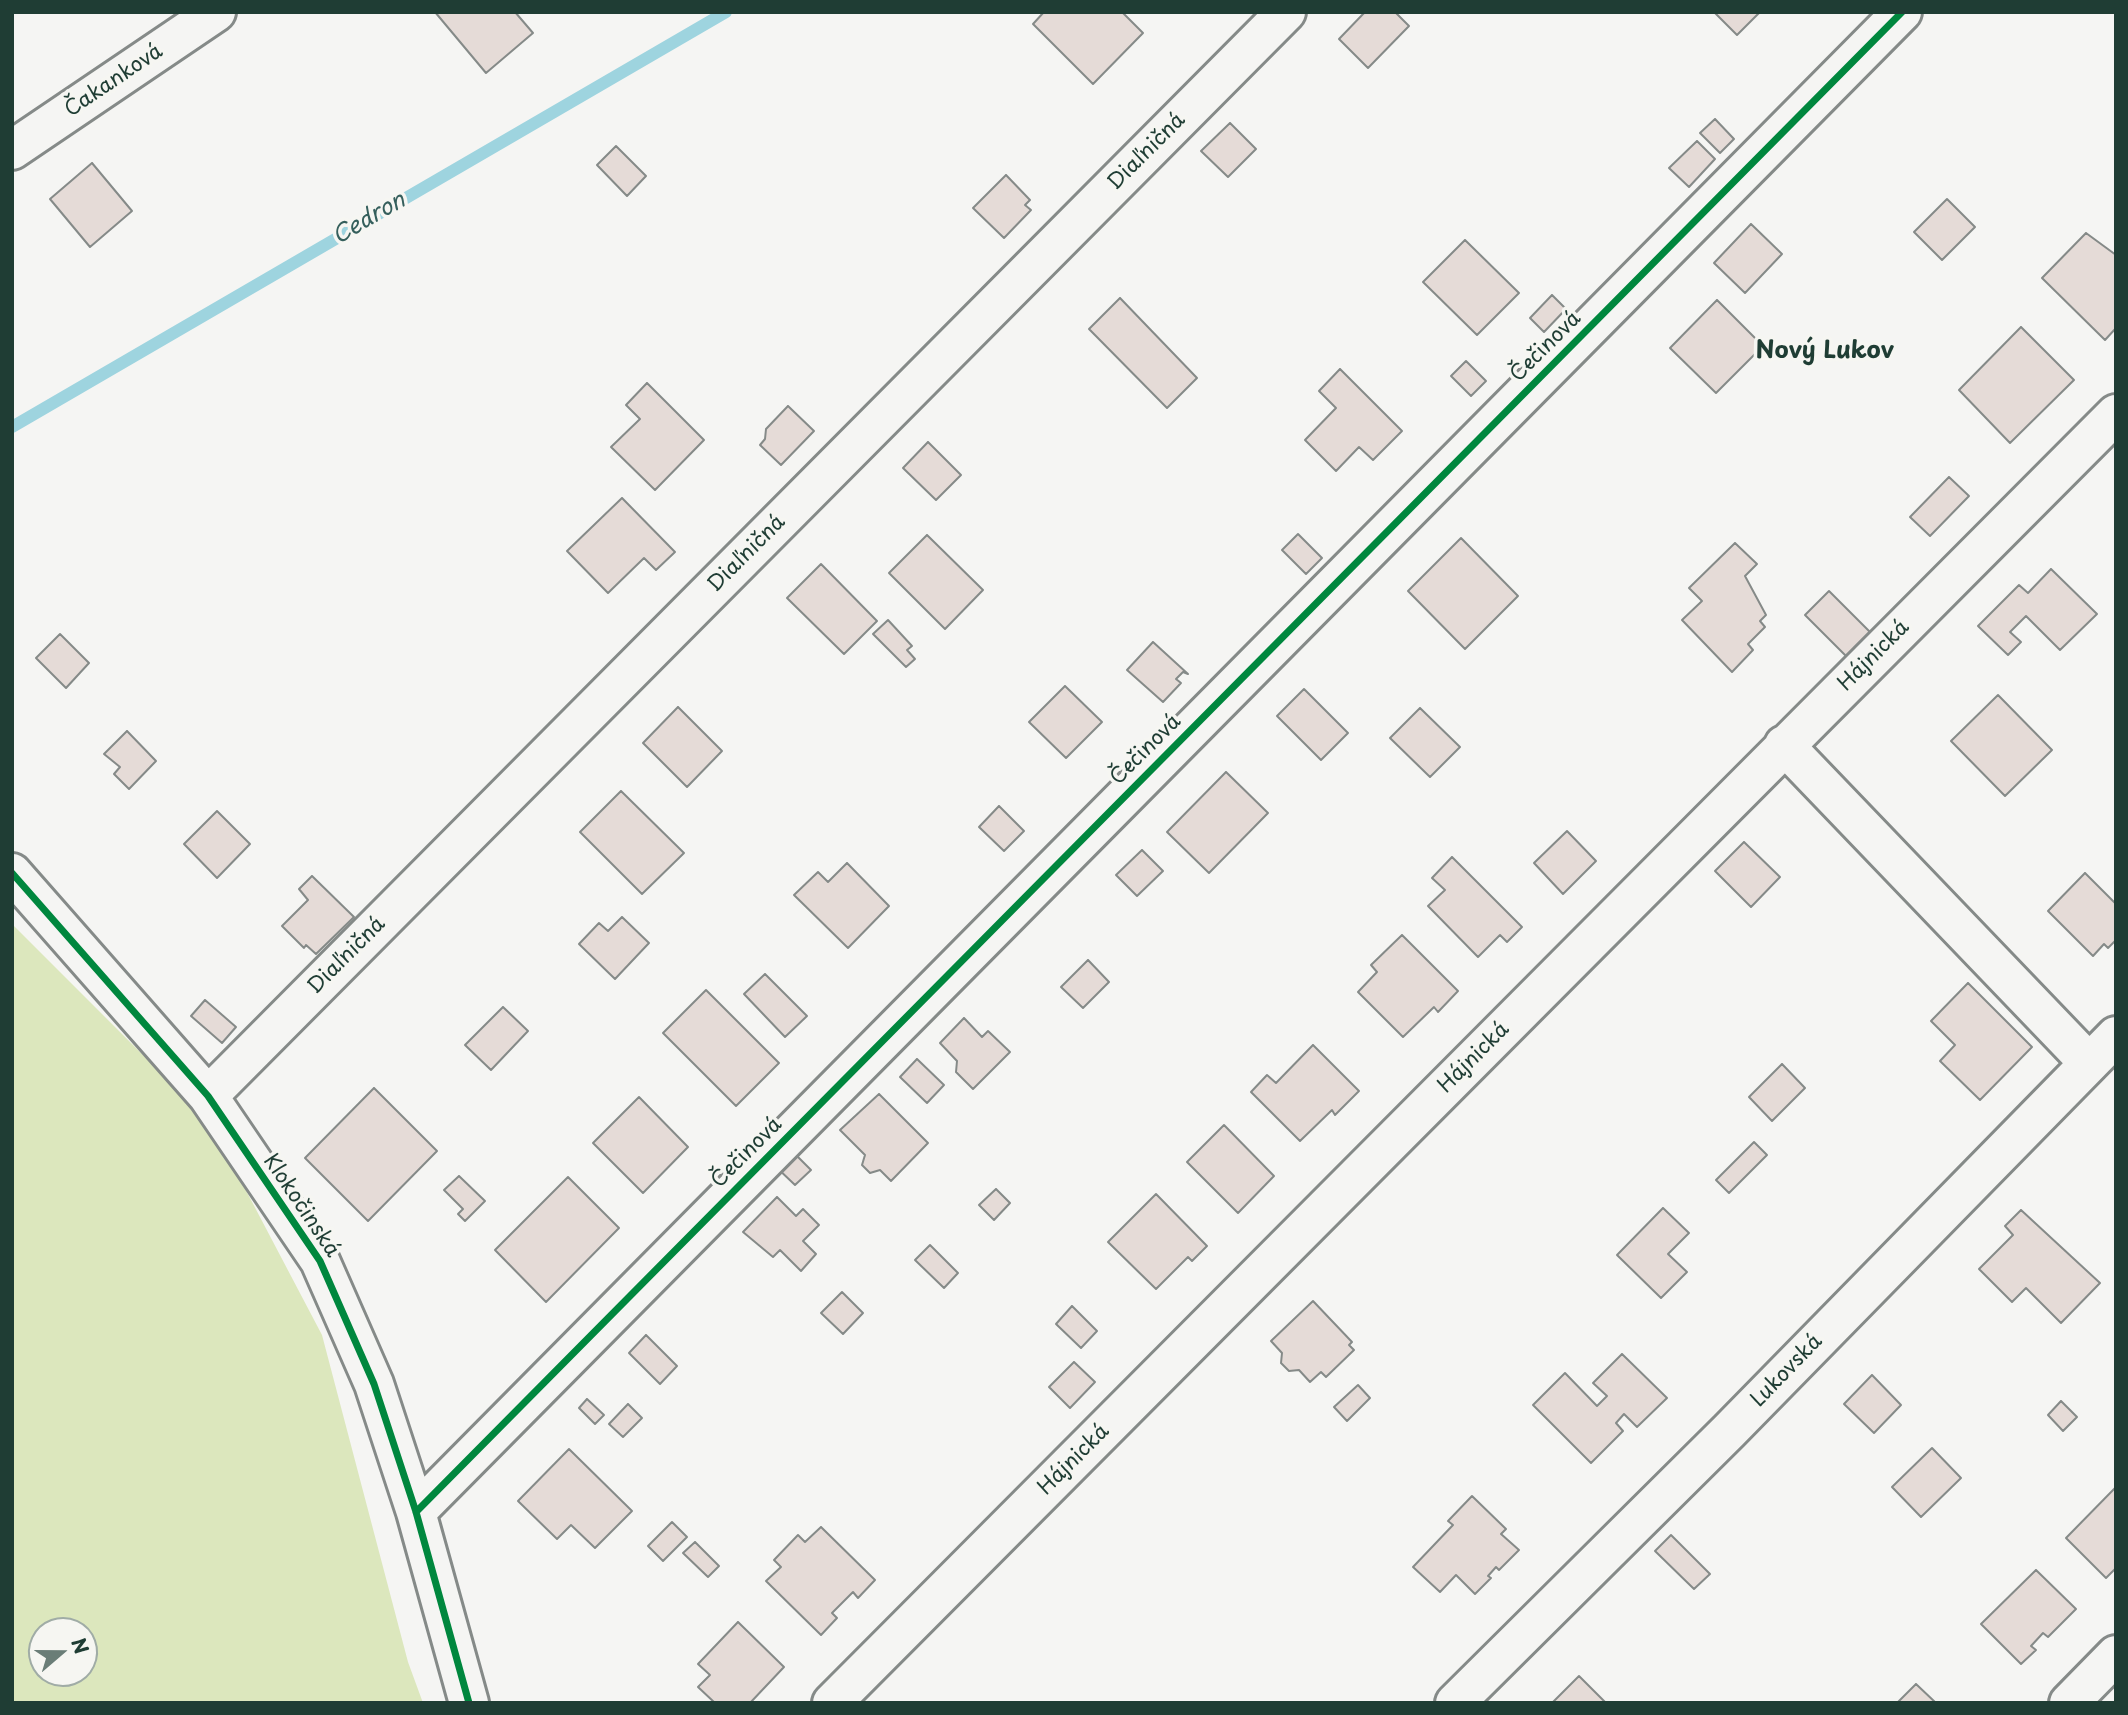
<!DOCTYPE html>
<meta charset="utf-8">
<style>
body{margin:0}
#map{position:relative;width:2128px;height:1715px;overflow:hidden;background:#f5f5f3;font-family:"Playpen Sans",sans-serif}
canvas{display:block}
.frame{position:absolute;inset:0;border:14px solid #1f3d34;pointer-events:none}
.north{position:absolute;left:28px;top:1617px;width:70px;height:70px;box-sizing:border-box;background:#f6f6f2;border:2px solid #a0aca6;border-radius:50%;rotate:70deg;font-size:19px;font-weight:700;line-height:28px;text-align:center;color:#1f3d34}
.north::after{content:'';display:block;margin:auto;width:24px;height:32px;background:#6a7d77;clip-path:polygon(50% 0,100% 100%,50% 72%,0 100%)}
</style>
<div id="map">
<canvas width="2128" height="1715"></canvas>
<div class="frame"></div>
<div class="north">N</div>
</div>
<script>
const context = document.querySelector('canvas').getContext('2d');
context.lineJoin = 'round';
function paint(path, color) { context.fillStyle = color; context.fill(path, 'evenodd'); }
const toPath = rows => new Path2D(rows.map(r => 'M' + r).join(''));
function trace(path, color, width, dash) { context.strokeStyle = color; context.lineWidth = width; context.lineCap = dash ? 'butt' : 'round'; context.setLineDash(dash || []); context.stroke(path); }
function label(font, color, halo, rows, align = 'center') {
  context.font = font + ' "Playpen Sans",sans-serif'; context.lineWidth = 7; context.setLineDash([]); context.textBaseline = 'middle'; context.strokeStyle = halo; context.fillStyle = color; for (const [text, x, y, turn = 0] of rows) {
    context.save(); context.translate(x, y); context.rotate((+turn || 0) * Math.PI / 180); context.textAlign = isNaN(turn) ? turn : align; if (halo) context.strokeText(text, 0, 0); context.fillText(text, 0, 0); context.restore();
  }
}
const green = toPath([
 [12,924,210,1122,322,1335,408,1662,423,1703,12,1703],
 [42,1631,84,1631,84,1673,42,1673]
]);
const stream = toPath([
 [12,427,726,12]
]);
const building = toPath([
 [435,12,515,12,533,33,486,73,435,12],
 [1044,12,1122,12,1143,33,1093,84,1033,24,1044,12],
 [1365,12,1395,12,1409,26,1368,68,1339,39,1365,12],
 [1714,12,1760,12,1737,35,1714,12],
 [1715,119,1734,139,1720,153,1700,133,1715,119],
 [1230,123,1256,149,1228,177,1201,151,1230,123],
 [1697,141,1715,159,1689,187,1669,168,1697,141],
 [616,146,646,176,627,196,597,165,616,146],
 [92,163,132,211,90,247,50,199,92,163],
 [1006,175,1030,200,1025,205,1031,210,1004,238,973,208,1006,175],
 [1947,199,1975,227,1942,260,1914,232,1947,199],
 [1751,224,1782,254,1745,293,1714,263,1751,224],
 [2086,233,2116,255,2116,328,2105,340,2042,278,2086,233],
 [1465,240,1519,293,1477,335,1423,282,1465,240],
 [1552,295,1566,309,1544,332,1530,318,1552,295],
 [1120,298,1197,378,1167,408,1089,329,1120,298],
 [1717,300,1763,346,1716,393,1670,348,1717,300],
 [2021,327,2074,380,2010,443,1959,390,2021,327],
 [1466,361,1486,381,1471,396,1451,376,1466,361],
 [1340,369,1402,431,1373,460,1359,447,1336,471,1305,440,1336,408,1319,391,1340,369],
 [647,383,704,440,655,490,611,447,640,419,626,405,647,383],
 [788,406,814,431,781,465,760,445,765,439,766,429,788,406],
 [928,442,961,475,936,500,903,468,928,442],
 [1949,477,1969,496,1930,536,1910,517,1949,477],
 [622,498,675,552,656,570,644,558,608,593,567,551,622,498],
 [1298,534,1322,558,1306,574,1282,550,1298,534],
 [927,535,983,590,945,629,889,573,927,535],
 [1461,538,1518,596,1465,649,1408,591,1461,538],
 [1735,543,1757,564,1745,576,1766,615,1760,621,1765,627,1748,644,1753,650,1732,672,1682,620,1702,601,1689,588,1735,543],
 [821,564,877,621,844,654,787,598,821,564],
 [2051,569,2097,614,2060,650,2026,616,2010,632,2021,642,2008,655,1978,626,2019,585,2028,593,2051,569],
 [1829,591,1870,632,1846,656,1805,615,1829,591],
 [888,620,912,646,907,650,915,659,906,667,873,634,888,620],
 [60,634,89,663,66,688,36,658,60,634],
 [1153,642,1188,674,1183,672,1176,679,1181,683,1163,702,1127,670,1153,642],
 [1065,686,1102,722,1066,758,1029,722,1065,686],
 [1304,689,1348,733,1321,760,1277,716,1304,689],
 [1998,695,2052,750,2005,796,1951,741,1998,695],
 [678,707,722,751,687,787,643,743,678,707],
 [1420,708,1460,747,1430,777,1390,738,1420,708],
 [127,731,156,761,129,789,114,774,120,767,104,754,127,731],
 [1226,772,1268,813,1209,873,1167,832,1226,772],
 [621,791,684,853,642,894,580,832,621,791],
 [999,806,1024,831,1004,851,979,827,999,806],
 [217,811,250,844,217,878,184,844,217,811],
 [1567,831,1596,861,1563,894,1534,863,1567,831],
 [1744,842,1780,877,1751,907,1715,871,1744,842],
 [1142,850,1163,871,1137,896,1116,875,1142,850],
 [1452,857,1522,927,1507,942,1500,935,1478,957,1428,906,1445,890,1432,878,1452,857],
 [847,863,889,906,848,948,794,895,818,872,828,882,847,863],
 [2085,873,2116,904,2116,940,2108,948,2104,944,2093,956,2048,911,2085,873],
 [312,876,354,917,316,954,306,945,304,948,282,926,308,900,299,889,312,876],
 [622,917,649,943,615,979,579,944,599,923,608,931,622,917],
 [1402,935,1458,991,1438,1012,1434,1007,1403,1037,1358,992,1377,972,1371,965,1402,935],
 [1088,960,1109,982,1083,1008,1061,987,1088,960],
 [765,974,807,1016,785,1037,744,994,765,974],
 [1968,983,2032,1047,1980,1100,1940,1061,1955,1045,1931,1021,1968,983],
 [706,990,779,1063,736,1106,663,1033,706,990],
 [205,1000,236,1027,222,1043,191,1016,205,1000],
 [503,1007,528,1031,491,1070,465,1045,503,1007],
 [964,1018,982,1037,988,1031,1010,1052,973,1089,956,1072,957,1061,940,1043,964,1018],
 [1313,1045,1359,1091,1335,1115,1332,1110,1300,1141,1251,1092,1267,1075,1276,1083,1313,1045],
 [917,1059,944,1085,927,1103,900,1077,917,1059],
 [1782,1064,1805,1088,1772,1121,1749,1097,1782,1064],
 [374,1088,437,1151,368,1221,305,1158,374,1088],
 [879,1094,928,1143,891,1181,880,1170,870,1173,862,1165,865,1155,840,1130,879,1094],
 [639,1097,688,1147,643,1193,593,1143,639,1097],
 [1224,1125,1274,1176,1238,1213,1187,1162,1224,1125],
 [1754,1142,1767,1155,1729,1193,1716,1180,1754,1142],
 [789,1148,811,1170,795,1185,773,1164,789,1148],
 [459,1176,485,1201,465,1221,458,1214,463,1209,444,1190,459,1176],
 [568,1177,619,1228,546,1302,495,1250,568,1177],
 [996,1189,1010,1203,994,1220,979,1205,996,1189],
 [1156,1194,1207,1246,1192,1261,1188,1257,1156,1289,1108,1242,1156,1194],
 [777,1197,796,1216,803,1209,819,1225,803,1241,816,1254,801,1271,780,1250,773,1257,743,1232,777,1197],
 [1663,1208,1689,1233,1668,1254,1687,1272,1661,1298,1617,1255,1663,1208],
 [2021,1210,2100,1283,2061,1323,2026,1288,2012,1302,1979,1269,2013,1235,2005,1226,2021,1210],
 [930,1245,958,1273,944,1288,915,1260,930,1245],
 [842,1292,863,1313,843,1334,821,1313,842,1292],
 [1313,1301,1352,1342,1349,1345,1354,1350,1326,1377,1321,1372,1310,1382,1299,1370,1289,1371,1281,1363,1282,1353,1271,1341,1313,1301],
 [1072,1306,1097,1331,1081,1348,1056,1324,1072,1306],
 [646,1335,677,1366,660,1384,629,1353,646,1335],
 [1622,1354,1667,1398,1637,1427,1624,1414,1616,1423,1623,1431,1591,1463,1533,1405,1565,1373,1597,1406,1607,1396,1593,1383,1622,1354],
 [1074,1362,1095,1382,1070,1408,1049,1387,1074,1362],
 [1872,1375,1901,1405,1874,1433,1844,1404,1872,1375],
 [1358,1385,1370,1398,1347,1421,1334,1407,1358,1385],
 [587,1399,604,1415,595,1424,579,1408,587,1399],
 [2061,1401,2077,1417,2063,1431,2048,1415,2061,1401],
 [628,1404,642,1418,623,1437,609,1424,628,1404],
 [1932,1448,1961,1478,1921,1517,1892,1487,1932,1448],
 [569,1449,632,1511,595,1548,571,1525,557,1539,518,1501,569,1449],
 [2116,1487,2116,1568,2106,1578,2066,1538,2116,1487],
 [1472,1496,1506,1529,1501,1534,1519,1550,1499,1570,1496,1567,1488,1576,1491,1578,1475,1594,1456,1575,1440,1592,1413,1567,1453,1525,1448,1521,1472,1496],
 [672,1522,687,1537,663,1561,648,1546,672,1522],
 [821,1527,875,1580,858,1598,853,1592,832,1613,837,1618,821,1635,766,1581,781,1567,774,1560,798,1535,805,1542,821,1527],
 [1671,1535,1710,1574,1694,1589,1655,1551,1671,1535],
 [695,1542,719,1566,708,1577,683,1553,695,1542],
 [2036,1570,2076,1609,2048,1637,2043,1633,2031,1646,2036,1650,2021,1664,1981,1624,2036,1570],
 [738,1622,784,1667,750,1703,715,1703,698,1687,710,1675,698,1664,738,1622],
 [1579,1676,1606,1703,1552,1703,1579,1676],
 [1916,1684,1936,1703,1897,1703,1916,1684]
]);
const minor = toPath([
 [12,150,216,12],
 [1784,745,2089,1063],
 [12,873,208,1096,320,1261,374,1384,416,1512,469,1703],
 [208,1096,1286,12],
 [416,1512,1902,12],
 [832,1703,2116,414],
 [1455,1703,1729,1431,2116,1036],
 [2069,1703,2116,1655]
]);
const cycleway = toPath([
 [12,873,208,1096,320,1261,374,1384,416,1512,469,1703],
 [416,1512,1902,12]
]);
const streetNames = [
 ["Čakanková",114,81,-34],
 ["Diaľničná",1147,152,-45],
 ["Čečinová",1546,347,-45],
 ["Diaľničná",747,554,-45],
 ["Hájnická",1874,656,-45],
 ["Čečinová",1146,750,-45],
 ["Diaľničná",347,956,-45],
 ["Hájnická",1474,1058,-45],
 ["Čečinová",747,1153,-45],
 ["Klokočinská",301,1206,56],
 ["Lukovská",1787,1371,-46],
 ["Hájnická",1074,1460,-45]
];
const waterNames = [
 ["Cedron",369,219,-30]
];
const quarterNames = [
 ["Nový Lukov",1825,351]
];
paint(green, '#dce7bd');
trace(stream, '#9ed4df', 12);
paint(building, '#e5dbd7');
trace(building, '#858a88', 2);
trace(minor, '#858a88', 44);
trace(minor, '#f5f5f3', 38);
trace(cycleway, '#00873e', 7);
label('21px', '#1f3d34', '#f6f6f2', streetNames);
label('italic 23px', '#355f5c', '#f6f6f2', waterNames);
label('bold 24px', '#1f3d34', '#f6f6f2', quarterNames);
</script>
